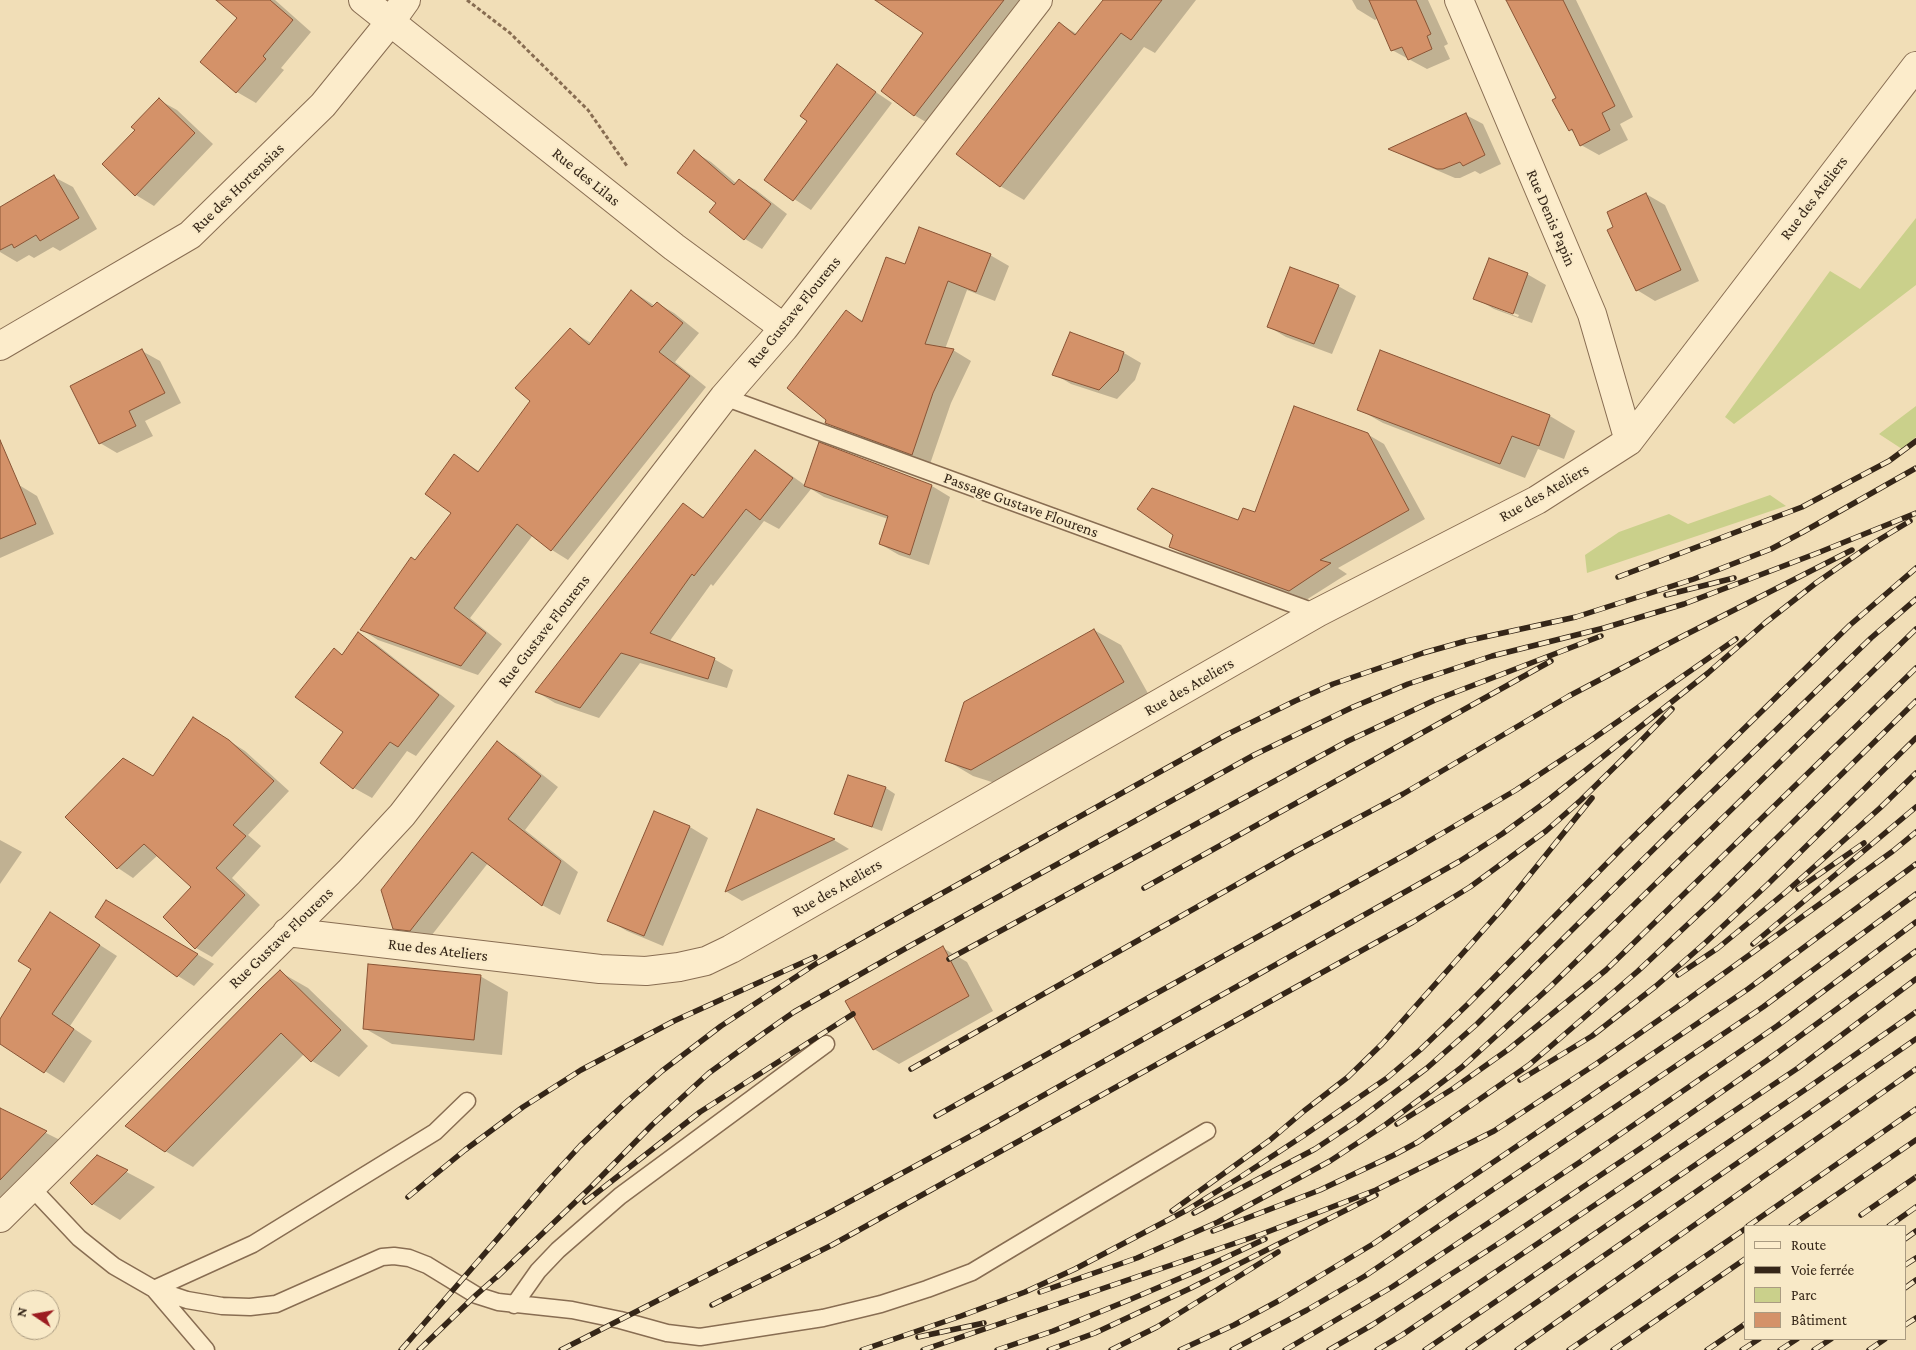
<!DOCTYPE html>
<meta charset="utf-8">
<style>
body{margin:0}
#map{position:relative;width:1916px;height:1350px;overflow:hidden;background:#f1deb7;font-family:"Crimson Pro",serif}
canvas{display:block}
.legend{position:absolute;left:1744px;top:1225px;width:162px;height:115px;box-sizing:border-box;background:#f8e9c7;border:1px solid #aa9b81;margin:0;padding:6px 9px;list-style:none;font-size:15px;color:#352618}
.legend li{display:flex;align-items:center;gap:10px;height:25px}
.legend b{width:25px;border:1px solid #aa9b81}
.north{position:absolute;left:10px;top:1290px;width:50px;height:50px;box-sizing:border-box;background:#f8e9c7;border:1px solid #aa9b81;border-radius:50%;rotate:282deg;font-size:14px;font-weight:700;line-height:20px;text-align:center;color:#352618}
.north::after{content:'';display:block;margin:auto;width:18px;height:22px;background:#9c1c21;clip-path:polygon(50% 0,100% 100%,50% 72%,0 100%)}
</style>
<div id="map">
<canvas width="1916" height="1350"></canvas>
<ul class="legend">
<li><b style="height:6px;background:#fceccb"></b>Route</li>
<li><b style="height:6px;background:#352618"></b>Voie ferrée</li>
<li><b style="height:14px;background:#cad08b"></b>Parc</li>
<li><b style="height:14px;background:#d49269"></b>Bâtiment</li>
</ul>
<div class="north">N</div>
</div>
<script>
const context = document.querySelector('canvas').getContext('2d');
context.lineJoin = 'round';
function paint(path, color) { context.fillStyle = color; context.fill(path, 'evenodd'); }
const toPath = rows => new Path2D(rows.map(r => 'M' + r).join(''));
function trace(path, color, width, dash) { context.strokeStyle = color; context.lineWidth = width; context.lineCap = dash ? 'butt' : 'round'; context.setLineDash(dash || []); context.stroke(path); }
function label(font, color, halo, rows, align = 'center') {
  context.font = font + ' "Crimson Pro",serif'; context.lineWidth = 4; context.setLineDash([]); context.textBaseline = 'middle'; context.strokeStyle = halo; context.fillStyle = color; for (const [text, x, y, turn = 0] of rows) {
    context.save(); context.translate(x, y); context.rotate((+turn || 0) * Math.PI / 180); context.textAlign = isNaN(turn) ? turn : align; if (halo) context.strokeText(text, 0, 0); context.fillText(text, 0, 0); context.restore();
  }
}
const green = toPath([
 [1916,218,1916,285,1734,424,1725,417,1830,271,1860,289],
 [1916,406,1916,437,1902,449,1879,434],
 [1770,495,1786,506,1587,573,1585,555,1619,532,1669,514,1688,524]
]);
const shadow = toPath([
 [247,0,275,0,311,32,281,68,284,70,256,103,237,92,201,62,239,18],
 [877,0,1027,0,931,125,914,115,925,33],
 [1104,0,1196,0,1155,53,1144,47,1024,200,1000,186,1059,23,1077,34],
 [1352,0,1428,0,1448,44,1444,46,1450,59,1427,69,1392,50,1379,18,1375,20,1357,9],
 [1507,0,1576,0,1633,117,1620,124,1628,140,1599,155,1581,145,1575,133,1570,130,1558,99],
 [837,66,892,103,811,210,765,180,809,121],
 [159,100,177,110,213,144,154,206,136,195,104,164,137,130],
 [1466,115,1483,124,1501,164,1480,174,1475,171,1460,178,1455,178,1406,157,1391,149],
 [694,152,711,162,737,184,739,181,756,190,787,214,762,249,745,239,710,212,718,203],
 [54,177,73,187,97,229,60,251,53,247,34,258,29,255,17,262,0,252,0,208],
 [1646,194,1665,205,1699,281,1655,301,1637,290,1615,227],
 [920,229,990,255,1009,266,995,301,967,290,945,349,953,350,971,361,951,403,930,464,845,433,827,423,847,312,863,321,905,266],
 [1527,274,1546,285,1532,323,1494,309,1475,298],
 [1493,305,1519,315,1518,317,1493,307],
 [1338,286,1356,296,1332,354,1286,337,1269,327],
 [632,291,655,306,657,303,674,313,699,333,675,362,706,387,568,560,552,550,533,535,470,618,502,644,478,675,378,640,362,630,452,513,454,455,480,472,532,400,570,330,591,343],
 [142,351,160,361,181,403,145,421,153,436,117,453,100,443],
 [1381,351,1550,416,1575,431,1564,459,1538,449,1525,478,1383,423,1358,409],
 [1124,353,1141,363,1135,380,1117,399,1071,384,1054,374],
 [1367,434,1384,444,1425,519,1338,568,1347,574,1306,600,1187,556,1170,547,1239,522,1256,514],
 [756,452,774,463,806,486,932,486,950,497,929,565,899,555,880,544,888,519,824,497,811,489,779,529,764,521,713,586,711,584,669,642,714,659,733,670,727,688,640,663,599,718,555,703,537,692,684,505,705,518],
 [19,485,37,496,54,534,0,558,0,493],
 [1094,630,1121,645,1150,697,998,784,973,776,946,760],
 [359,634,376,644,455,706,416,756,407,751,372,798,354,788,322,763,344,732,334,650,344,656],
 [209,728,245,751,289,791,248,835,261,846,232,878,260,905,212,957,196,948,193,887,158,855,133,878,118,868,153,778],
 [497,743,515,753,558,787,525,830,578,872,560,915,542,905,488,863,428,940,412,938,394,928],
 [848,776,886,788,895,794,882,831,845,818,836,813],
 [757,811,834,840,849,849,742,901,727,892],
 [655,812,690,827,708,838,663,946,627,931,608,920],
 [0,840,22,852,0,884],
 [107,902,214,964,194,986,178,976],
 [50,913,117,956,70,1026,92,1041,64,1083,0,1043,32,969],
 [943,948,967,962,993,1011,899,1064,874,1049,847,1001],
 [280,972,308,988,368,1046,339,1077,312,1061,304,1054,193,1167,165,1151],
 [480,976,508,992,502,1055,392,1044,364,1028],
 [0,1110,64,1142,0,1209],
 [98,1157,155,1187,120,1220,93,1204]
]);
const building = toPath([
 [216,0,270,0,293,20,263,56,266,59,236,93,200,62,237,18,216,0],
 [875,0,1004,0,914,116,881,91,923,33,875,0],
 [1103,0,1162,0,1131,40,1121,33,1000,187,956,154,1059,22,1075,35,1103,0],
 [1369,0,1416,0,1431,34,1427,36,1432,49,1408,60,1402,47,1391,51,1369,0],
 [1506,0,1563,0,1615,106,1602,113,1610,130,1580,146,1572,129,1569,131,1552,100,1556,98,1506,0],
 [837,64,876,92,793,201,764,180,807,121,800,116,837,64],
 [159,98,195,133,135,196,102,164,135,130,131,127,159,98],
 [1466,113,1485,155,1463,166,1460,162,1443,169,1437,169,1388,149,1466,113],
 [694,150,734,185,739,179,771,204,744,240,709,212,716,203,677,173,694,150],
 [54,175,79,218,40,241,36,235,14,248,12,244,0,250,0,207,54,175],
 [1646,193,1681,270,1636,291,1607,230,1613,227,1607,212,1646,193],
 [919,227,991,254,976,292,948,281,925,344,954,349,933,393,912,455,825,423,826,420,787,388,846,310,862,322,886,257,905,264,919,227],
 [1489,258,1528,273,1513,314,1473,299,1489,258],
 [1290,267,1339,285,1314,344,1267,327,1290,267],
 [631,290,652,307,657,302,683,323,659,352,690,376,551,551,517,524,454,608,486,633,461,666,360,630,411,557,415,560,451,513,425,494,454,454,478,472,530,401,515,388,570,328,589,345,631,290],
 [1070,332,1124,352,1118,371,1099,390,1052,375,1070,332],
 [142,349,165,393,129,411,136,426,99,444,70,386,142,349],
 [1380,350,1550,415,1539,446,1512,436,1500,464,1357,410,1380,350],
 [1294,406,1368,433,1409,510,1320,560,1331,563,1289,591,1169,547,1173,535,1137,509,1152,488,1238,520,1243,508,1255,512,1294,406],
 [0,440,36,524,0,539,0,440],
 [819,442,932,485,910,555,879,544,888,516,804,486,819,442],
 [755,450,793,478,760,520,746,509,694,576,692,574,650,633,715,658,708,679,621,653,580,708,535,692,683,503,703,518,755,450],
 [1094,629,1124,682,971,770,945,761,964,702,1094,629],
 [358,632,439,695,398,747,390,742,353,789,320,763,343,732,295,697,334,648,342,655,358,632],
 [193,717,229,740,274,781,233,825,246,836,216,868,245,895,195,949,163,917,191,887,144,844,117,869,65,817,123,758,153,776,193,717],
 [497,741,541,776,508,819,561,861,542,906,472,852,410,931,393,929,381,890,497,741],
 [848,775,886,787,872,827,834,814,848,775],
 [757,809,835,839,725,892,757,809],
 [654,811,690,826,644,936,607,921,654,811],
 [106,900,198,954,177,977,95,917,106,900],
 [50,912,100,945,52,1014,74,1029,44,1073,0,1044,0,1019,31,969,18,961,50,912],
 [943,946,969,996,873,1050,845,1001,943,946],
 [368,964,481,975,474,1040,363,1029,368,964],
 [280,970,341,1030,311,1062,281,1033,165,1152,125,1126,262,987,280,970],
 [0,1108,47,1131,0,1180,0,1108],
 [97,1155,128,1170,92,1205,70,1183,97,1155]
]);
const path = toPath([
 [467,0,510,33,588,110,627,166]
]);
const lane = toPath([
 [724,397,1317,613],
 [30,1186,79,1238,114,1266,154,1289,187,1300,222,1306,250,1307,276,1304,382,1257,394,1256,409,1258,427,1265,476,1295,498,1302,572,1310,620,1320,667,1333,700,1337,823,1318,881,1304,927,1289,972,1272,1207,1131],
 [514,1305,538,1271,558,1250,620,1196,826,1044],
 [206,1350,154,1289,253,1244,435,1132,467,1101]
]);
const street = toPath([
 [363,0,674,247,784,328],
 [1459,0,1592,314,1629,441],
 [0,346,190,235,323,105,391,21,406,0],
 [287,932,600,969,646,971,679,967,706,961,731,949,1317,613,1537,500,1629,441,1916,66],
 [0,1218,349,872,402,815,724,397,784,328,1038,0]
]);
const rail = toPath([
 [1618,577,1802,507,1889,461,1916,441],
 [1666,595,1734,578],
 [1634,748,1672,709],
 [1144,888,1551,661],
 [1798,889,1864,843],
 [1753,944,1916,807],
 [949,959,1348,741,1435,700,1601,636],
 [1678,975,1718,948,1786,892,1880,808,1916,773],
 [911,1069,1296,851,1403,794,1569,696,1683,636,1852,550],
 [1520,1080,1592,1036,1656,986,1705,943,1768,884,1916,738],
 [936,1116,1412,851,1516,790,1587,743,1736,639],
 [1397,1124,1454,1088,1509,1049,1606,970,1916,668],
 [408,1197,465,1150,523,1107,581,1070,674,1021,815,957],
 [585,1202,700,1112,853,1014],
 [1172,1211,1270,1140,1304,1111,1348,1077,1382,1044,1503,908,1592,798],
 [1194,1213,1315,1149,1357,1121,1427,1068,1477,1024,1675,828,1871,638,1916,599],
 [1861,1215,1916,1177],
 [1748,1226,1916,1109],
 [1791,1226,1916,1140],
 [1889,1226,1916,1207],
 [1213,1231,1320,1190,1394,1155,1418,1142,1529,1065,1638,971,1717,897,1916,701],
 [1905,1239,1916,1231],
 [1905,1265,1916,1258],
 [497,1277,591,1187,652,1125,709,1073,764,1033,794,1012,908,947,1254,755,1353,707,1408,684,1492,656,1604,628,1684,604,1820,552,1916,513],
 [1905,1288,1916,1280],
 [1040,1292,1137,1258,1218,1222,1330,1161,1385,1125,1428,1093,1462,1067,1551,986,1916,629],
 [712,1305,832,1245,1413,922,1470,887,1546,831,1581,800,1638,744],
 [1905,1325,1916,1318],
 [918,1337,984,1323],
 [401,1350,545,1184,580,1146,623,1105,662,1071,721,1026,817,963,1226,735,1295,701,1333,684,1423,653,1466,641,1576,617,1694,579,1771,549,1803,532,1916,468],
 [419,1350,476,1295,501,1273],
 [561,1350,823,1216,980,1131,1460,861,1502,834,1547,801,1708,673,1765,623,1816,583,1872,544,1910,521],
 [862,1350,961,1316,1025,1292,1075,1269,1187,1210,1242,1176,1303,1136,1387,1078,1420,1050,1468,1004,1624,846,1850,625,1916,568],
 [923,1350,1262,1234,1376,1190,1494,1131,1596,1064,1683,1003,1893,851,1916,832],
 [997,1350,1053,1331,1129,1300,1197,1271,1265,1239],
 [1049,1350,1095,1333,1191,1288,1376,1195],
 [1111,1350,1157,1327,1278,1252],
 [1180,1350,1234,1325,1280,1300,1373,1244,1748,989,1916,864],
 [1232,1350,1307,1310,1365,1276,1763,1007,1916,894],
 [1285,1350,1392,1287,1580,1162,1777,1026,1916,922],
 [1329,1350,1372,1325,1504,1240,1647,1144,1766,1061,1916,951],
 [1377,1350,1402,1335,1798,1068,1916,979],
 [1425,1350,1809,1087,1916,1012],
 [1468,1350,1916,1039],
 [1517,1350,1916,1069],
 [1569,1350,1745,1229],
 [1613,1350,1745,1259],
 [1707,1350,1745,1324],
 [1742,1350,1759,1339],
 [1780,1350,1797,1339],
 [1814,1350,1831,1339],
 [1869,1350,1885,1339]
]);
const streetNames = [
 ["Rue des Lilas",586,177,39],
 ["Rue des Hortensias",238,188,-44],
 ["Rue des Ateliers",1814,198,-53],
 ["Rue Denis Papin",1551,218,67],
 ["Rue Gustave Flourens",794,312,-51],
 ["Rue des Ateliers",1544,493,-30],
 ["Passage Gustave Flourens",1021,505,20],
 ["Rue Gustave Flourens",544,631,-52],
 ["Rue des Ateliers",1189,687,-30],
 ["Rue des Ateliers",837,888,-30],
 ["Rue Gustave Flourens",281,938,-44],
 ["Rue des Ateliers",438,950,7]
];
paint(green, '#cad08b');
paint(shadow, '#0003');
paint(building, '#d49269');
trace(building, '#895435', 1);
trace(lane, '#886d52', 19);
trace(street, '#886d52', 30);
trace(path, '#886d52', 3, [4, 2.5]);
trace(lane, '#fceccb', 16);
trace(street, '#fceccb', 28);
trace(rail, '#352618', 5.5);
trace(rail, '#f8e9c7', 4, [11]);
label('16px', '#352618', '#f8e9c7', streetNames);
</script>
